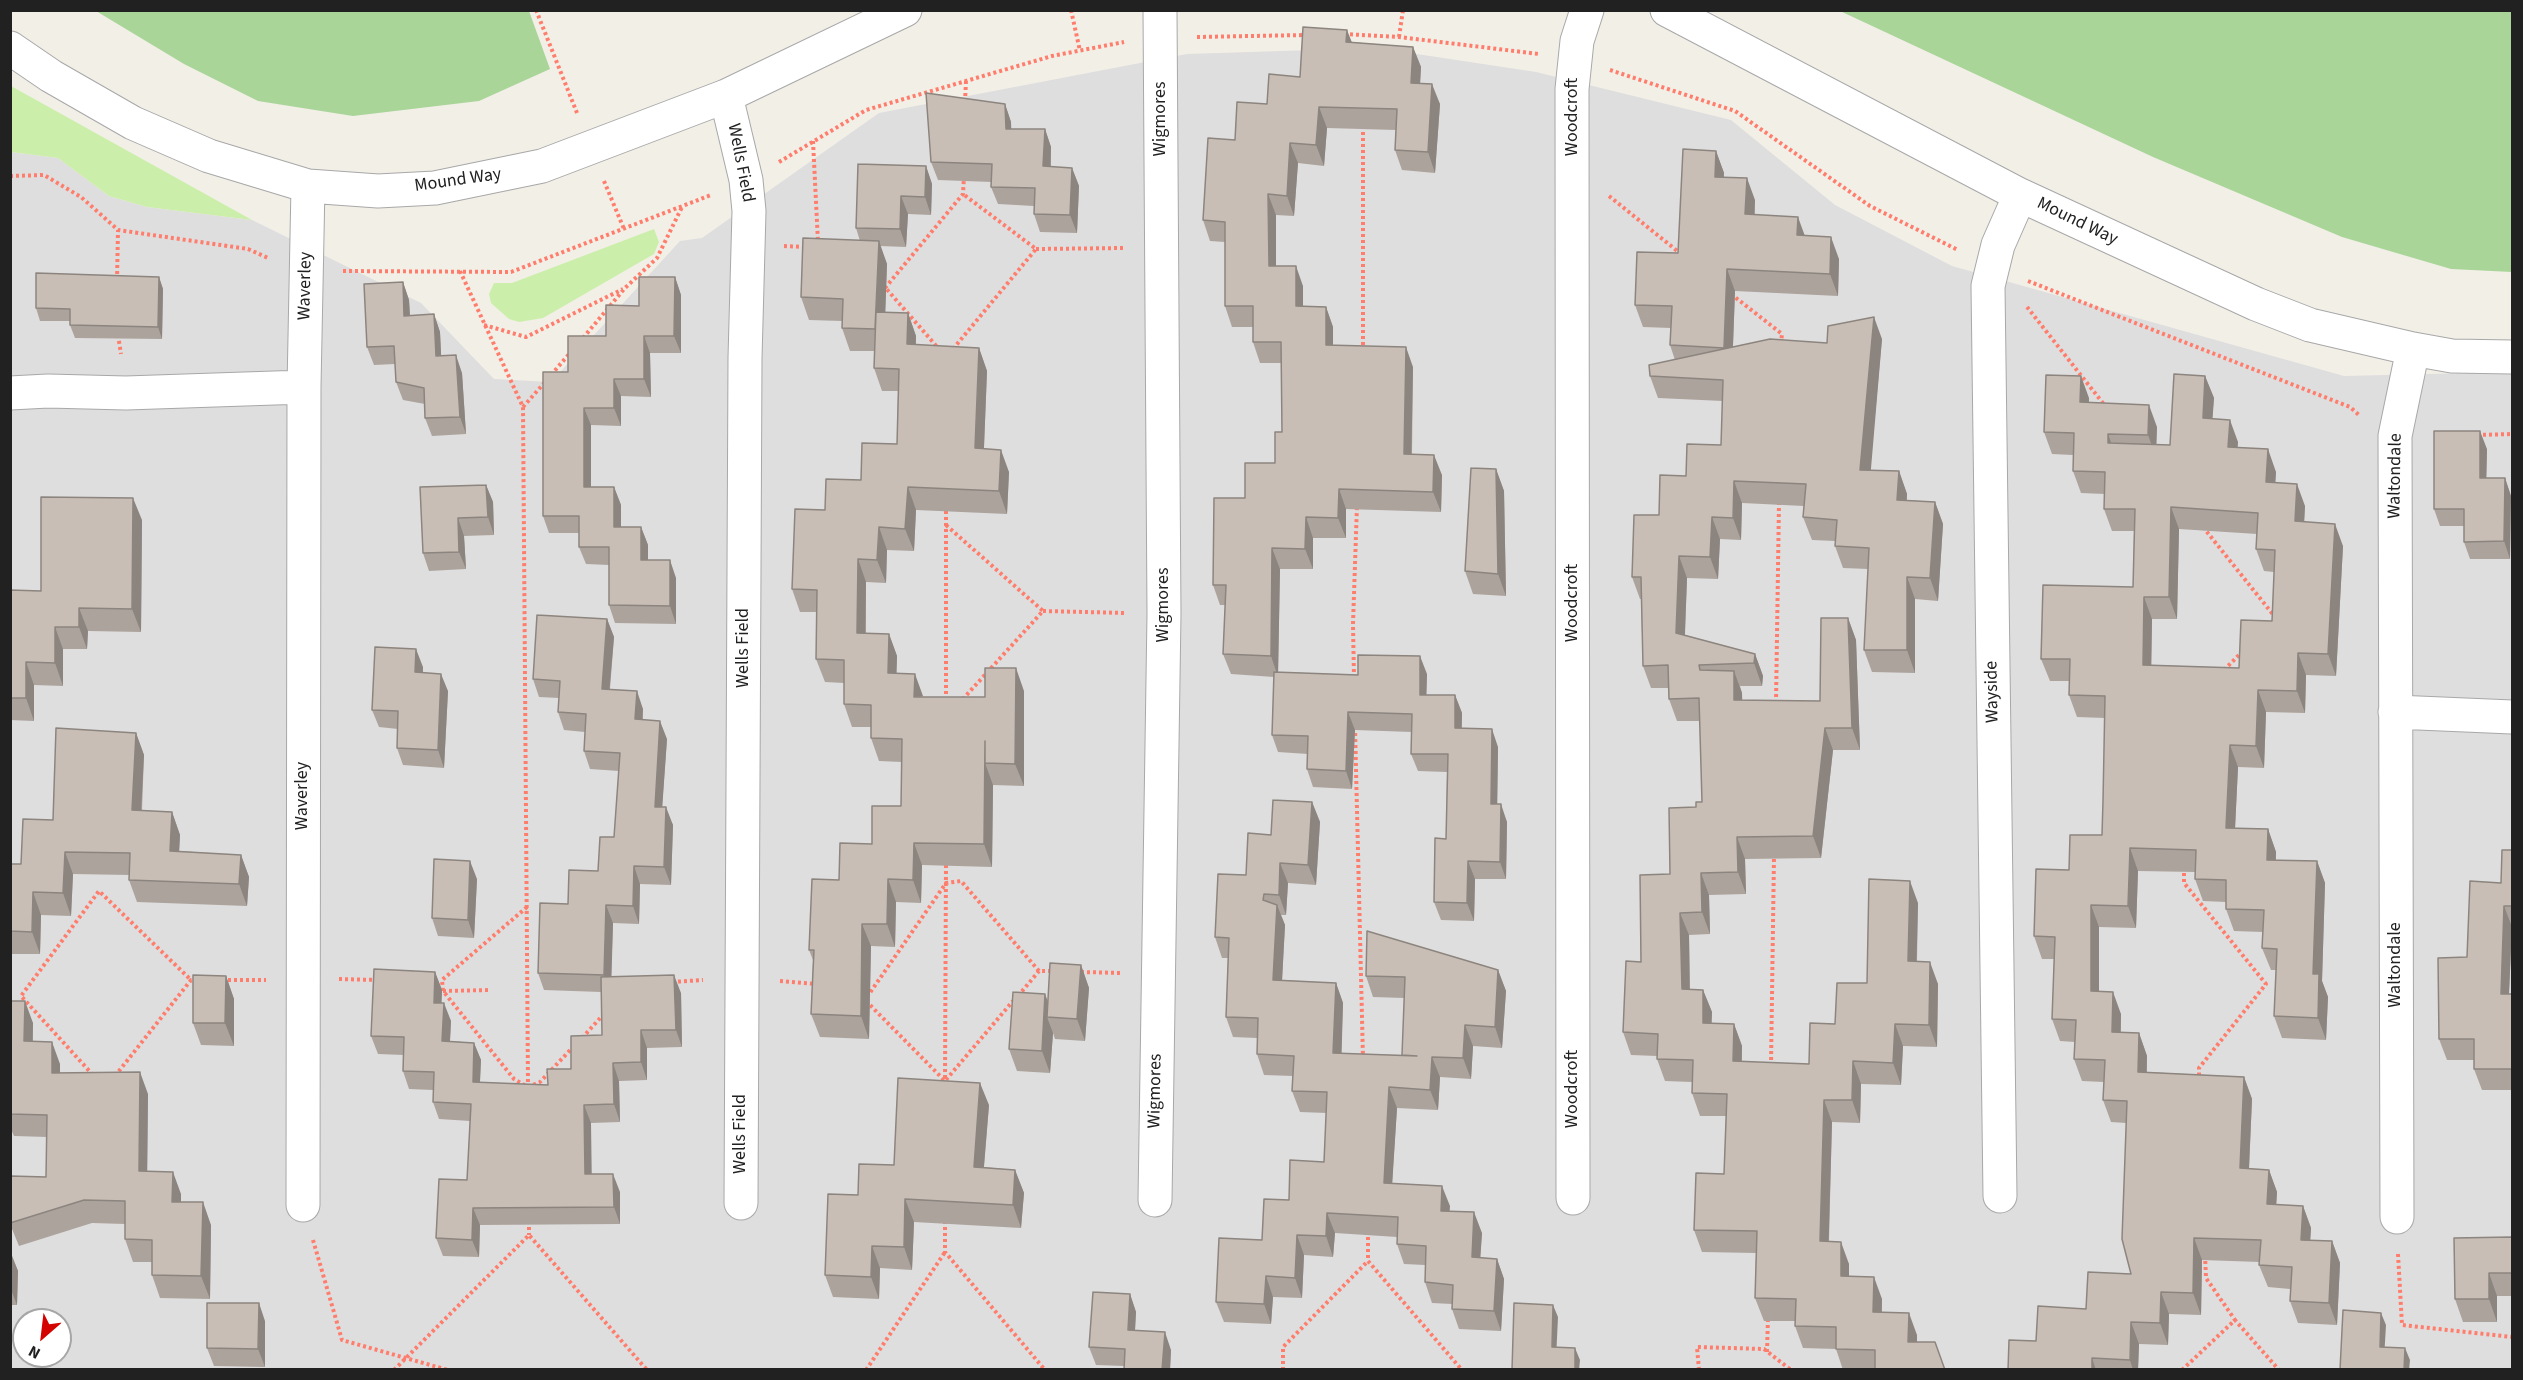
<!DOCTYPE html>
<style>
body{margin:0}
#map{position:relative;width:2523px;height:1380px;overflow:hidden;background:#f2efe7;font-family:"Source Sans 3",sans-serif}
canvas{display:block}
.frame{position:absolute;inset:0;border:12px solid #212121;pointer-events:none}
.north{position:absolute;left:12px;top:1308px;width:60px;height:60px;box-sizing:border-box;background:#fff;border:2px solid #a6a6a6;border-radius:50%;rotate:208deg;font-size:16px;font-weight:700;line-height:24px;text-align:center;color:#212121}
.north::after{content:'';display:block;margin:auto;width:21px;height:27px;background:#d30300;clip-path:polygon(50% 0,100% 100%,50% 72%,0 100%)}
</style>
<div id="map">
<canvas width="2523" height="1380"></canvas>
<div class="frame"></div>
<div class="north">N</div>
</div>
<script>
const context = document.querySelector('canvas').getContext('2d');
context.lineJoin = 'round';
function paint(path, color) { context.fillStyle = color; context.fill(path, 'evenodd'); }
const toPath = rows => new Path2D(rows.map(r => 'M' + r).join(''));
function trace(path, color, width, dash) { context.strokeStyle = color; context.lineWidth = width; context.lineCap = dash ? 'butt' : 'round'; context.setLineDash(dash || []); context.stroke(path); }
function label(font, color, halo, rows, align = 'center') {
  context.font = font + ' "Source Sans 3",sans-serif'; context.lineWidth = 4.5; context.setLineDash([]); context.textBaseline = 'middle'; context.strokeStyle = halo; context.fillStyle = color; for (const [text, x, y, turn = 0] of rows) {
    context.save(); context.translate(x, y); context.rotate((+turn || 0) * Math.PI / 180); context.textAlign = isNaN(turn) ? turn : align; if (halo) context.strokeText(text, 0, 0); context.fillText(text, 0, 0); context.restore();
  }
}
const residential = toPath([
 [1377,48,1536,72,1731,120,1835,205,1952,266,2344,376,2512,372,2512,1369,11,1370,11,152,58,158,109,196,147,207,252,220,421,303,494,379,551,382,680,241,702,238,879,113,1187,54],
 [24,1320,60,1320,60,1356,24,1356]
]);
const grass = toPath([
 [11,86,252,220,147,207,109,196,58,158,11,152],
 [654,229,659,242,654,254,543,318,519,322,509,319,491,303,489,294,494,283,512,283]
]);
const forest = toPath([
 [96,11,529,11,550,69,479,101,353,116,258,101,184,64],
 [1840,11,2512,11,2512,272,2451,269,2342,237,2153,157]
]);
const path = toPath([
 [536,10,577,113],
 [1071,10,1080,51],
 [1344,34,1399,37,1539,54],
 [1197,37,1306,35],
 [1399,37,1403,10],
 [1610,70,1735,111,1870,206,1958,250],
 [965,102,966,81],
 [813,141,818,242],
 [779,162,866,110,1052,56,1124,42],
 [10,176,44,175,81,197,118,230,248,249,268,258],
 [604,181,624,229],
 [1609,196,1681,254],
 [784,246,807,247],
 [1036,249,1125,248],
 [343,271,511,272,711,195],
 [460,271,523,407,528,1087],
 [117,280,118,230],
 [2028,281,2350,407,2359,415],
 [883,285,939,349],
 [885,288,963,194,964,176],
 [1731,294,1782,334,1781,343],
 [2027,307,2106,407],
 [484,325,526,337,623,289],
 [118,335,121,354],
 [583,338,625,288,657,258,682,207],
 [953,349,1036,249,963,194],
 [1363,351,1363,124],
 [551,375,570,353],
 [523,407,546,381],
 [2477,435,2512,434],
 [946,525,1043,611,962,700],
 [2203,527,2275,617],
 [1043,611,1126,613],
 [2224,670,2242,652],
 [1354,678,1353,624,1357,505],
 [946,700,946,507],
 [1776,703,1779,501],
 [1355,727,1363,1059],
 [2184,867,2184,883,2266,984,2199,1068,2199,1080],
 [527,907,442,980,443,991,514,1079,528,1087,540,1082,574,1046],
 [1081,972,1122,973],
 [339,979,377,980],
 [222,980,266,980],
 [780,981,817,984],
 [672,982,703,980],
 [443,991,491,990],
 [1018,996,1039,971],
 [867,997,946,883,961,881,1039,971,1053,971],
 [866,1001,945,1081,1013,1001],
 [582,1038,603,1015],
 [1771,1066,1774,855],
 [93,1075,21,996,99,891,191,980],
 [115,1076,191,980,197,980],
 [945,1084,946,861],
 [529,1221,529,1235],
 [945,1221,945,1252,1045,1370],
 [1368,1231,1368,1261,1462,1370],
 [313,1240,342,1340,448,1370],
 [2398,1254,2402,1325,2512,1337],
 [2205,1255,2206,1278,2235,1320],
 [1767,1352,1768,1317],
 [394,1370,529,1235,647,1370],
 [866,1370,945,1252],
 [1283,1370,1283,1347,1368,1261],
 [1699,1370,1697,1347,1764,1349,1791,1370],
 [2182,1370,2235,1320,2279,1370]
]);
const minor = toPath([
 [1667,10,2020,195,2256,304,2310,325,2413,349,2452,356,2512,357],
 [10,48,51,76,133,123,209,156,308,186,378,191,435,188,542,166,726,96,905,10],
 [726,96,746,180,749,211,745,358,741,1203],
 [10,393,48,391,126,393,304,387],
 [2395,712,2512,717],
 [2000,1196,1988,286,1998,245,2020,195],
 [1573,1198,1572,89,1577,41,1587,10],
 [1155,1200,1164,614,1160,10],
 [303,1205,304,387,308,186],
 [2397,1217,2395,436,2413,349]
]);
const wall = toPath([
 [1351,42,1413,47,1421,67,1420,83,1440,104,1435,173,1402,170,1395,150,1396,130,1327,128,1324,166,1298,163,1294,216,1276,215,1276,266,1303,286,1303,306,1326,307,1333,327,1333,345,1413,367,1412,454,1442,475,1441,512,1346,509,1346,538,1313,538,1313,569,1280,569,1278,672,1358,675,1427,674,1426,695,1455,695,1462,713,1462,728,1498,747,1497,804,1507,822,1506,879,1475,879,1474,921,1441,920,1434,902,1446,839,1447,772,1418,771,1411,754,1412,732,1355,730,1352,789,1313,787,1307,769,1308,754,1278,752,1272,735,1274,677,1231,674,1223,654,1225,605,1220,605,1213,585,1245,498,1275,463,1282,432,1281,363,1260,363,1253,342,1253,327,1232,327,1225,306,1225,242,1210,241,1203,220,1235,140,1267,104,1300,77],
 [1005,104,1011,122,1011,129,1045,129,1051,147,1051,167,1072,168,1079,186,1077,233,1040,232,1034,214,1034,206,998,204,991,187,992,182,938,180,931,162],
 [1716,151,1724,173,1724,177,1755,200,1755,215,1805,235,1839,259,1838,296,1735,291,1733,347,1827,343,1882,339,1870,470,1899,471,1907,494,1907,500,1935,502,1943,524,1938,601,1915,599,1915,673,1872,672,1864,650,1868,569,1843,568,1835,546,1835,541,1812,540,1803,517,1804,506,1742,503,1741,540,1720,539,1718,579,1687,578,1685,635,1755,654,1763,676,1762,686,1740,686,1742,693,1742,700,1820,701,1848,618,1856,640,1860,750,1833,750,1821,858,1745,859,1746,894,1709,895,1710,934,1689,935,1690,989,1703,990,1712,1012,1711,1023,1734,1024,1742,1046,1742,1062,1809,1064,1835,1024,1867,983,1918,903,1917,961,1938,984,1937,1047,1903,1046,1901,1085,1861,1084,1860,1123,1832,1122,1829,1241,1849,1264,1849,1276,1882,1299,1882,1312,1917,1335,1917,1342,1945,1370,1843,1370,1836,1349,1803,1348,1795,1326,1795,1321,1764,1321,1755,1298,1756,1253,1702,1252,1694,1230,1724,1174,1726,1116,1700,1116,1692,1093,1692,1082,1665,1081,1657,1059,1657,1056,1631,1055,1623,1032,1641,962,1670,874,1696,807,1702,802,1700,721,1677,721,1669,699,1669,688,1651,688,1643,666,1641,599,1640,599,1632,577,1659,515,1686,476,1721,445,1723,401,1658,398,1650,376,1675,360,1670,345,1671,328,1643,327,1635,305,1678,253],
 [926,166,932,184,931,215,908,214,906,247,880,246,887,264,885,312,908,313,916,336,916,345,979,348,987,371,984,448,1009,472,1007,514,916,510,914,551,887,550,886,583,866,582,866,633,889,634,897,656,896,674,923,697,985,697,1024,691,1024,786,993,785,992,867,922,865,921,903,896,902,895,947,871,946,869,1039,820,1037,811,1014,813,960,809,950,839,880,872,844,901,806,902,762,879,761,871,738,871,727,852,727,844,704,844,683,825,682,816,659,817,612,800,612,792,589,825,510,861,480,897,444,898,391,882,391,874,368,875,351,850,351,842,328,842,321,809,320,801,297,860,241,856,228],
 [159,277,163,289,162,339,75,338,70,325,70,321,40,321,36,308],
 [675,277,681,295,681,353,650,353,651,397,621,396,621,426,591,425,591,487,614,487,621,505,621,527,641,527,648,545,648,560,676,578,676,624,615,623,609,605,609,565,586,564,579,547,579,533,549,533,543,516,568,372,639,306],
 [403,282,409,300,410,316,434,314,440,332,441,355,462,373,466,434,432,436,425,418,425,404,403,400,396,382,395,364,374,365,367,347],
 [2205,376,2214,398,2212,419,2238,442,2237,448,2276,472,2275,483,2305,506,2304,522,2343,546,2336,676,2306,675,2305,713,2266,712,2264,768,2238,767,2235,828,2268,829,2276,852,2276,860,2317,861,2325,883,2322,981,2328,997,2326,1040,2282,1038,2274,1016,2276,970,2271,970,2262,948,2263,932,2234,931,2226,909,2226,902,2203,901,2195,879,2195,872,2138,871,2136,928,2099,927,2099,991,2121,1014,2121,1032,2139,1033,2147,1056,2147,1072,2244,1077,2252,1099,2249,1169,2269,1170,2277,1192,2276,1205,2303,1206,2311,1228,2310,1240,2332,1241,2340,1263,2337,1325,2298,1323,2290,1301,2290,1289,2268,1287,2259,1265,2260,1262,2202,1260,2201,1315,2169,1314,2168,1345,2139,1344,2138,1370,2008,1370,2036,1341,2086,1309,2131,1274,2126,1123,2111,1122,2103,1100,2104,1082,2082,1081,2074,1059,2075,1042,2060,1041,2052,1019,2054,959,2042,959,2034,936,2069,870,2102,835,2103,801,2105,718,2077,717,2069,695,2069,681,2050,681,2041,659,2133,587,2134,531,2112,531,2104,509,2105,494,2081,493,2073,471,2073,455,2052,454,2044,432,2089,398,2089,403,2157,427,2156,445,2170,445],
 [2179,529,2257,534,2256,549,2264,571,2274,572,2272,621,2239,668,2151,665,2152,619,2177,619],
 [2487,449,2486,478,2505,478,2511,496,2510,559,2470,559,2464,542,2464,526,2440,526,2434,509],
 [1496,469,1504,491,1506,596,1473,594,1465,571],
 [486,485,493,502,494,535,464,536,466,569,429,571,423,553],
 [142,520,141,632,88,631,87,649,63,649,63,686,34,685,34,721,10,720,10,590,41,591],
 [607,619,614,637,610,689,643,709,643,720,667,739,662,807,673,825,671,885,640,884,639,924,613,923,611,977,681,993,682,1047,647,1048,647,1080,619,1081,620,1122,591,1123,591,1174,620,1192,620,1224,480,1225,479,1257,443,1256,436,1238,467,1180,470,1121,439,1119,433,1102,433,1090,409,1089,403,1071,404,1055,378,1054,371,1036,435,972,442,990,441,1003,451,1021,450,1041,474,1043,481,1060,480,1082,548,1085,571,1069,602,1035,601,992,544,990,538,973,568,904,598,871,614,837,619,771,590,769,584,751,585,732,564,730,558,712,559,698,539,697,533,679],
 [423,667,423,673,448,691,444,768,403,765,397,748,398,729,379,727,372,710],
 [136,733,144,755,142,811,172,812,180,835,179,851,241,855,249,877,247,906,137,902,129,880,129,875,73,874,71,916,41,915,40,954,10,954,10,864,21,864],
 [1312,802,1320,822,1316,885,1288,883,1286,915,1281,915,1285,925,1282,980,1336,983,1343,1003,1341,1054,1403,1055,1404,998,1373,997,1366,976,1498,970,1506,991,1502,1048,1473,1046,1471,1079,1440,1077,1438,1110,1397,1108,1392,1183,1450,1206,1449,1211,1482,1233,1480,1258,1497,1259,1504,1279,1501,1331,1459,1329,1452,1309,1452,1304,1432,1303,1425,1282,1425,1265,1404,1264,1397,1244,1397,1237,1335,1233,1333,1257,1304,1255,1302,1298,1273,1297,1271,1324,1224,1322,1216,1302,1262,1240,1289,1200,1324,1162,1327,1113,1300,1112,1292,1091,1293,1076,1264,1075,1257,1054,1257,1038,1233,1037,1226,1017,1228,958,1222,958,1215,937,1246,875,1271,835],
 [2512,850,2512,927,2509,994,2512,994,2512,1090,2482,1090,2474,1069,2474,1060,2447,1060,2439,1039,2467,957,2501,883],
 [477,879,474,938,438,936,432,918],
 [1081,965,1089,988,1085,1041,1055,1039,1053,1033,1050,1073,1017,1071,1009,1049,1048,1001],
 [226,976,234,999,234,1046,201,1045,193,1023],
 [10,1001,33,1023,33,1041,60,1064,60,1073,148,1094,147,1171,181,1194,181,1202,211,1225,210,1299,160,1298,152,1275,152,1262,133,1262,125,1239,125,1224,92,1223,19,1246,10,1224,11,1176,46,1177,47,1137,14,1136,10,1127],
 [989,1105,984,1167,1015,1170,1024,1193,1021,1228,914,1222,912,1270,880,1268,879,1299,833,1297,825,1275,858,1195,894,1165],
 [2512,1237,2512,1296,2497,1296,2497,1322,2463,1322,2455,1299],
 [10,1251,18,1271,17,1305,10,1305],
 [1130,1294,1136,1312,1135,1330,1171,1350,1170,1370,1124,1370,1124,1366,1096,1365,1089,1347],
 [265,1321,265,1367,214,1366,207,1348]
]);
const shadedWall = toPath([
 [1347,30,1355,50,1346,42],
 [1413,47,1421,67,1419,103,1411,83],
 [1432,84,1440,104,1435,173,1428,152],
 [1005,104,1011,122,1012,146,1006,129],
 [1319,107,1327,128,1324,166,1316,145],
 [1045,129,1051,147,1050,184,1043,166],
 [1290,143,1298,163,1294,216,1287,196],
 [1716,151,1724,173,1722,199,1715,177],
 [926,166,932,184,931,215,925,197],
 [1072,168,1079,186,1077,233,1070,215],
 [1747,178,1755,200,1753,236,1745,214],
 [1268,194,1276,215,1276,287,1269,266],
 [901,196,908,214,906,247,900,229],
 [1798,217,1806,239,1797,235],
 [1831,237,1839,259,1838,296,1830,274],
 [879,241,887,264,884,351,875,329],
 [1296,266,1303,286,1303,327,1296,306],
 [1727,269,1735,291,1732,370,1724,348],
 [159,277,163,289,162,339,158,327],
 [675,277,681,295,681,353,674,336],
 [403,282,409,300,411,333,404,316],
 [1326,307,1333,327,1333,366,1326,345],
 [908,313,916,336,915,367,907,344],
 [434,314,440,332,442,373,436,356],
 [1874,317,1882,339,1869,492,1860,470],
 [644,336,650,353,651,397,644,379],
 [1406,347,1413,367,1411,475,1404,454],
 [979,348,987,371,983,471,975,448],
 [456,355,462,373,466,434,460,417],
 [2081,376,2089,398,2088,424,2080,402],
 [2205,376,2214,398,2211,440,2203,418],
 [614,379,621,396,621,426,614,408],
 [2149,405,2157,427,2156,457,2148,435],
 [584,408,591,425,591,504,584,487],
 [2230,420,2238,442,2236,470,2228,447],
 [2480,431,2487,449,2486,496,2480,478],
 [2108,434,2116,456,2108,443],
 [2268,449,2276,472,2274,505,2266,482],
 [1001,450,1009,472,1007,514,999,491],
 [1434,455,1442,475,1441,512,1433,492],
 [1496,469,1504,491,1506,596,1498,574],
 [1899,471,1907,494,1905,522,1897,500],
 [2505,478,2511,496,2510,559,2504,541],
 [1734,481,1742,503,1741,540,1733,518],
 [2297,484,2305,506,2303,543,2295,521],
 [486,485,493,502,494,535,488,517],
 [614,487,621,505,621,545,614,527],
 [908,487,916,510,914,551,905,529],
 [1339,489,1346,509,1346,538,1338,518],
 [133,498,142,520,141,632,132,609],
 [1935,502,1943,524,1938,601,1930,578],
 [2171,507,2179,529,2177,619,2169,597],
 [1306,517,1313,538,1313,569,1305,549],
 [1712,517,1720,539,1718,579,1710,557],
 [458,518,464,536,466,569,459,552],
 [2335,524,2343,546,2336,676,2328,654],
 [641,527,648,545,648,577,641,560],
 [879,527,887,550,886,583,877,560],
 [1272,548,1280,569,1278,677,1271,656],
 [1679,556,1687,578,1684,655,1676,633],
 [858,559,866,582,865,656,857,633],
 [670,560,676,578,676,624,670,606],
 [1907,577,1915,599,1915,673,1907,650],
 [2144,597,2152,619,2151,687,2143,665],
 [79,608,88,631,87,649,79,627],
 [1848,618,1856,640,1860,750,1852,728],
 [607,619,614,637,608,706,602,689],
 [55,627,63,649,63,686,55,663],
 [889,634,897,656,896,696,888,673],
 [416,649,423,667,422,690,415,672],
 [2298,653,2306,675,2305,713,2297,691],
 [1755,654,1763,676,1762,686,1754,663],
 [1420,656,1427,674,1426,712,1420,695],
 [26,662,34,685,34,721,26,698],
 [1016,668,1024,691,1024,786,1015,764],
 [1734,671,1742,693,1743,722,1734,700],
 [441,674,448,691,444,768,438,750],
 [915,674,923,696,914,697],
 [2258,690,2266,712,2264,768,2256,746],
 [637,691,643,709,641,737,635,719],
 [1455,695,1462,713,1461,746,1455,728],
 [1348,712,1355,730,1352,789,1346,771],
 [660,721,667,739,661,825,655,807],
 [1825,728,1833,750,1821,858,1813,836],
 [1492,729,1498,747,1497,822,1491,804],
 [136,733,144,755,140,833,132,810],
 [2230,745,2238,767,2234,850,2226,828],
 [985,763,993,785,992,867,984,844],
 [1312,802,1320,822,1316,885,1308,865],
 [1501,804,1507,822,1506,879,1500,862],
 [666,807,673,825,671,885,664,867],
 [172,812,180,835,178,873,170,851],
 [2268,829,2276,852,2275,882,2267,860],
 [1737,837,1745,859,1746,894,1738,872],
 [914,843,922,865,921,903,913,880],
 [2130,848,2138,871,2136,928,2128,906],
 [65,852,73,874,71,916,63,893],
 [241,855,249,877,247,906,239,884],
 [470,861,477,879,474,938,468,920],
 [1468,861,1475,879,1474,921,1467,903],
 [2317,861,2325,883,2322,981,2328,997,2326,1040,2318,1018,2313,974],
 [1280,863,1288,883,1286,915,1279,895],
 [634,866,640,884,639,924,633,906],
 [1701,873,1709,895,1710,934,1702,912],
 [888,879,896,902,895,947,887,924],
 [1910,881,1918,903,1916,983,1908,961],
 [33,892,41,915,40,954,32,932],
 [606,905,613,923,611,993,604,975],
 [1277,905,1285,925,1281,1000,1273,980],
 [2091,905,2099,927,2099,1013,2091,991],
 [2504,906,2512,927,2508,1015,2501,994],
 [1680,913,1689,935,1690,1011,1682,989],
 [862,924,871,946,869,1039,861,1016],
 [1930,962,1938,984,1937,1047,1929,1025],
 [1081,965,1089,988,1085,1041,1077,1019],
 [1498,970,1506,991,1502,1048,1495,1027],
 [435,972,442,990,441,1021,434,1003],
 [674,975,681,993,682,1047,676,1030],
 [226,976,234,999,234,1046,225,1023],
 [1336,983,1343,1003,1341,1074,1333,1053],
 [1703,990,1712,1012,1711,1045,1703,1023],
 [2113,992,2121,1014,2120,1054,2112,1032],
 [1045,994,1054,1017,1047,1017,1053,1033,1050,1073,1042,1051],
 [25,1001,33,1023,32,1063,24,1041],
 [444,1003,451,1021,449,1059,442,1041],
 [1734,1024,1742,1046,1741,1084,1733,1061],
 [1895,1024,1903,1046,1901,1085,1893,1063],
 [1465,1025,1473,1046,1471,1079,1463,1058],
 [641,1030,647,1048,647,1080,641,1062],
 [2139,1033,2147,1056,2146,1094,2138,1072],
 [52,1042,60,1064,60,1095,52,1073],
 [474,1043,481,1060,479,1100,473,1082],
 [1432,1057,1440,1077,1438,1110,1430,1090],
 [1853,1061,1861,1084,1860,1123,1852,1100],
 [613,1063,619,1081,620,1122,614,1104],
 [140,1072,148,1094,147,1193,139,1171],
 [2244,1077,2252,1099,2248,1190,2240,1168],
 [980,1083,989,1105,982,1189,974,1167],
 [1389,1087,1397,1108,1391,1203,1384,1183],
 [1824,1100,1832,1122,1828,1263,1820,1241],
 [584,1105,591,1123,592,1192,585,1174],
 [1015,1170,1024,1193,1021,1228,1013,1205],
 [2269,1170,2277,1192,2275,1227,2267,1204],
 [173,1172,181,1194,181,1224,172,1202],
 [613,1174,620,1192,620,1224,614,1207],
 [1442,1186,1450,1206,1448,1231,1441,1211],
 [905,1199,914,1222,912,1270,904,1247],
 [203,1202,211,1225,210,1299,201,1276],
 [2303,1206,2311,1228,2309,1262,2301,1240],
 [473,1208,480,1225,479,1257,472,1240],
 [1474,1212,1482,1233,1479,1278,1472,1257],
 [1327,1213,1335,1233,1333,1257,1326,1236],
 [1297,1235,1304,1255,1302,1298,1295,1278],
 [2194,1238,2202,1260,2201,1315,2193,1293],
 [2332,1241,2340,1263,2337,1325,2329,1303],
 [1841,1242,1849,1264,1849,1299,1841,1276],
 [872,1246,880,1268,879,1299,871,1277],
 [10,1251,18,1271,17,1305,10,1287],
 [1497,1259,1504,1279,1501,1331,1494,1311],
 [2489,1273,2497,1296,2497,1322,2489,1299],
 [1266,1276,1273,1297,1271,1324,1264,1304],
 [1874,1277,1882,1299,1881,1334,1873,1312],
 [2161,1292,2169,1314,2168,1345,2160,1323],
 [1130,1294,1136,1312,1134,1347,1128,1330],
 [259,1303,265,1321,265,1367,258,1349],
 [1553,1305,1558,1317,1556,1359,1552,1347],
 [1909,1313,1917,1335,1917,1364,1908,1342],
 [2381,1313,2386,1325,2384,1359,2380,1347],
 [2131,1322,2139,1344,2138,1370,2133,1370,2130,1360],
 [1165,1332,1171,1350,1170,1370,1162,1370],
 [1575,1348,1580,1360,1579,1370,1575,1370],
 [2405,1348,2410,1360,2409,1370,2404,1370],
 [2092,1358,2096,1370,2092,1370]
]);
const building = toPath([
 [1303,27,1347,30,1346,42,1413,47,1411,83,1432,84,1428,152,1395,150,1397,109,1319,107,1316,145,1290,143,1287,196,1268,194,1269,266,1296,266,1296,306,1326,307,1326,345,1406,347,1404,454,1434,455,1433,492,1339,489,1338,518,1306,517,1305,549,1272,548,1271,656,1223,654,1226,585,1213,585,1214,498,1245,498,1245,463,1275,463,1275,432,1282,432,1281,342,1253,342,1253,306,1225,306,1225,222,1203,220,1208,138,1235,140,1237,102,1267,104,1269,74,1300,77,1303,27],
 [926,93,1005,104,1006,129,1045,129,1043,166,1072,168,1070,215,1034,214,1035,188,991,187,992,164,931,162,926,93],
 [1683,149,1716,151,1715,177,1747,178,1745,214,1798,217,1797,235,1831,237,1830,274,1727,269,1724,348,1670,345,1672,306,1635,305,1637,252,1678,253,1683,149],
 [858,164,926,166,925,197,901,196,900,229,856,228,858,164],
 [803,238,879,241,875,329,842,328,843,299,801,297,803,238],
 [36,273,159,277,158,327,70,325,70,309,36,308,36,273],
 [639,277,675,277,674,336,644,336,644,379,614,379,614,408,584,408,584,487,614,487,614,527,641,527,641,560,670,560,670,606,609,605,609,547,579,547,579,516,543,516,543,372,568,372,568,336,606,336,606,305,639,306,639,277],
 [403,282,404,316,434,314,436,356,456,355,460,417,425,418,424,388,396,382,394,346,367,347,364,284,403,282],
 [876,312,908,313,907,344,979,348,975,448,1001,450,999,491,908,487,905,529,879,527,877,560,858,559,857,633,889,634,888,673,915,674,914,697,985,697,985,668,1016,668,1015,764,985,763,985,741,984,844,914,843,913,880,888,879,887,924,862,924,861,1016,811,1014,814,950,809,950,812,879,839,880,840,843,872,844,872,806,901,806,902,739,871,738,871,705,844,704,844,660,816,659,817,590,792,589,795,509,825,510,826,479,861,480,862,443,897,444,899,369,874,368,876,312],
 [1874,317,1860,470,1899,471,1897,500,1935,502,1930,578,1907,577,1907,650,1864,650,1869,548,1835,546,1837,520,1803,517,1806,484,1734,481,1733,518,1712,517,1710,557,1679,556,1676,633,1755,654,1754,663,1699,665,1700,670,1734,671,1734,700,1820,701,1821,618,1848,618,1852,728,1825,728,1813,836,1737,837,1738,872,1701,873,1702,912,1680,913,1682,989,1703,990,1703,1023,1734,1024,1733,1061,1809,1064,1810,1023,1835,1024,1837,983,1867,983,1869,879,1910,881,1908,961,1930,962,1929,1025,1895,1024,1893,1063,1853,1061,1852,1100,1824,1100,1820,1241,1841,1242,1841,1276,1874,1277,1873,1312,1909,1313,1908,1342,1935,1342,1945,1370,1875,1370,1875,1350,1836,1349,1836,1327,1795,1326,1796,1299,1755,1298,1757,1231,1694,1230,1696,1173,1724,1174,1727,1094,1692,1093,1693,1060,1657,1059,1658,1034,1623,1032,1626,961,1641,962,1640,875,1670,874,1669,808,1696,807,1696,802,1702,802,1699,698,1669,699,1668,665,1643,666,1641,577,1632,577,1634,515,1659,515,1660,475,1686,476,1687,444,1721,445,1723,380,1650,376,1649,365,1770,339,1827,343,1828,326,1874,317],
 [2174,374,2205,376,2203,418,2230,420,2228,447,2268,449,2266,482,2297,484,2295,521,2335,524,2328,654,2298,653,2297,691,2258,690,2256,746,2230,745,2226,828,2268,829,2267,860,2317,861,2313,974,2319,974,2318,1018,2274,1016,2277,949,2262,948,2264,910,2226,909,2226,880,2195,879,2196,850,2130,848,2128,906,2091,905,2091,991,2113,992,2112,1032,2139,1033,2138,1072,2244,1077,2240,1168,2269,1170,2267,1204,2303,1206,2301,1240,2332,1241,2329,1303,2290,1301,2292,1267,2259,1265,2261,1240,2194,1238,2193,1293,2161,1292,2160,1323,2131,1322,2130,1360,2092,1358,2092,1370,2008,1370,2009,1340,2036,1341,2038,1306,2086,1309,2088,1272,2131,1274,2122,1239,2127,1101,2103,1100,2105,1060,2074,1059,2076,1020,2052,1019,2055,937,2034,936,2036,869,2069,870,2070,835,2102,835,2103,801,2105,696,2069,695,2070,659,2041,659,2043,585,2133,587,2135,509,2104,509,2105,472,2073,471,2074,433,2044,432,2046,375,2081,376,2080,402,2149,405,2148,435,2108,434,2108,443,2170,445,2174,374],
 [2171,507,2258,513,2256,549,2275,550,2272,621,2241,620,2239,668,2143,665,2144,597,2169,597,2171,507],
 [2434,431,2480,431,2480,478,2505,478,2504,541,2464,542,2464,509,2434,509,2434,431],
 [1471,468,1496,469,1498,574,1465,571,1471,468],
 [486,485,488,517,458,518,459,552,423,553,420,487,486,485],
 [41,497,133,498,132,609,79,608,79,627,55,627,55,663,26,662,26,698,10,698,10,590,41,591,41,497],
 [537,615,607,619,602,689,637,691,635,719,660,721,655,807,666,807,664,867,634,866,633,906,606,905,604,975,538,973,540,903,568,904,569,870,598,871,600,837,614,837,620,753,584,751,586,714,558,712,560,681,533,679,537,615],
 [375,647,416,649,415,672,441,674,438,750,397,748,398,711,372,710,375,647],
 [1358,655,1420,656,1420,695,1455,695,1455,728,1492,729,1491,804,1501,804,1500,862,1468,861,1467,903,1434,902,1435,838,1446,839,1448,754,1411,754,1412,714,1348,712,1346,771,1307,769,1308,736,1272,735,1274,672,1358,675,1358,655],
 [56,728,136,733,132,810,172,812,170,851,241,855,239,884,129,880,130,853,65,852,63,893,33,892,32,932,10,931,10,864,21,864,23,819,53,820,56,728],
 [1273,800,1312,802,1308,865,1280,863,1279,895,1264,894,1263,900,1277,905,1273,980,1336,983,1333,1053,1417,1056,1402,1055,1405,977,1366,976,1367,931,1498,970,1495,1027,1465,1025,1463,1058,1432,1057,1430,1090,1389,1087,1384,1183,1442,1186,1441,1211,1474,1212,1472,1257,1497,1259,1494,1311,1452,1309,1453,1285,1425,1282,1426,1246,1397,1244,1398,1217,1327,1213,1326,1236,1297,1235,1295,1278,1266,1276,1264,1304,1216,1302,1219,1238,1262,1240,1264,1199,1289,1200,1290,1160,1324,1162,1327,1092,1292,1091,1294,1056,1257,1054,1258,1018,1226,1017,1229,938,1215,937,1218,874,1246,875,1248,833,1271,835,1273,800],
 [2502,850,2512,850,2512,906,2504,906,2501,994,2512,994,2512,1069,2474,1069,2474,1039,2439,1039,2438,958,2467,957,2470,881,2501,883,2502,850],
 [434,859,470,861,468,920,432,918,434,859],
 [1050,963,1081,965,1077,1019,1047,1017,1050,963],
 [374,969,435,972,434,1003,444,1003,442,1041,474,1043,473,1082,548,1085,547,1069,571,1069,571,1036,602,1035,601,977,674,975,676,1030,641,1030,641,1062,613,1063,614,1104,584,1105,585,1174,613,1174,614,1207,473,1208,472,1240,436,1238,439,1179,467,1180,471,1104,433,1102,434,1072,403,1071,404,1037,371,1036,374,969],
 [193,975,226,976,225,1023,193,1023,193,975],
 [1013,992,1045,994,1042,1051,1009,1049,1013,992],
 [10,1001,25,1001,24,1041,52,1042,52,1073,140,1072,139,1171,173,1172,172,1202,203,1202,201,1276,152,1275,152,1240,125,1239,125,1201,84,1200,10,1223,11,1176,46,1177,47,1115,10,1114,10,1001],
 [898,1078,980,1083,974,1167,1015,1170,1013,1205,905,1199,904,1247,872,1246,871,1277,825,1275,828,1194,858,1195,859,1164,894,1165,898,1078],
 [2512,1237,2512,1273,2489,1273,2489,1299,2455,1299,2454,1238,2512,1237],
 [1093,1292,1130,1294,1128,1330,1165,1332,1162,1370,1124,1370,1125,1349,1089,1347,1093,1292],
 [207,1303,259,1303,258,1349,207,1348,207,1303],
 [1514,1303,1553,1305,1552,1347,1575,1348,1575,1370,1512,1370,1514,1303],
 [2343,1310,2381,1313,2380,1347,2405,1348,2404,1370,2340,1370,2343,1310]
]);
const streetNames = [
 ["Woodcroft",1573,117,-90],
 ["Wigmores",1161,119,-90],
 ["Wells Field",740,163,79],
 ["Mound Way",458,181,-8],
 ["Mound Way",2077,222,26],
 ["Waverley",306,286,-89],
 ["Waltondale",2396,476,-89],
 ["Woodcroft",1573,603,-90],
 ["Wigmores",1164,605,-90],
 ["Wells Field",744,648,-90],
 ["Wayside",1993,692,-91],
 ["Waverley",303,796,-90],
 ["Waltondale",2396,965,-90],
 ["Woodcroft",1573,1089,-90],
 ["Wigmores",1156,1091,-89],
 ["Wells Field",741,1134,-90]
];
paint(residential, '#dfdede');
paint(grass, '#cbefaa');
paint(forest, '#a9d599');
trace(minor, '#a8a8a8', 35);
trace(path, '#ff7d6c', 4, [3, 3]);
trace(minor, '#fff', 33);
paint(wall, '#aca39d');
paint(shadedWall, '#8c857f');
paint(building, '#c8beb6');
trace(building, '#8c857f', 1.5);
label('18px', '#212121', '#fff', streetNames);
</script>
